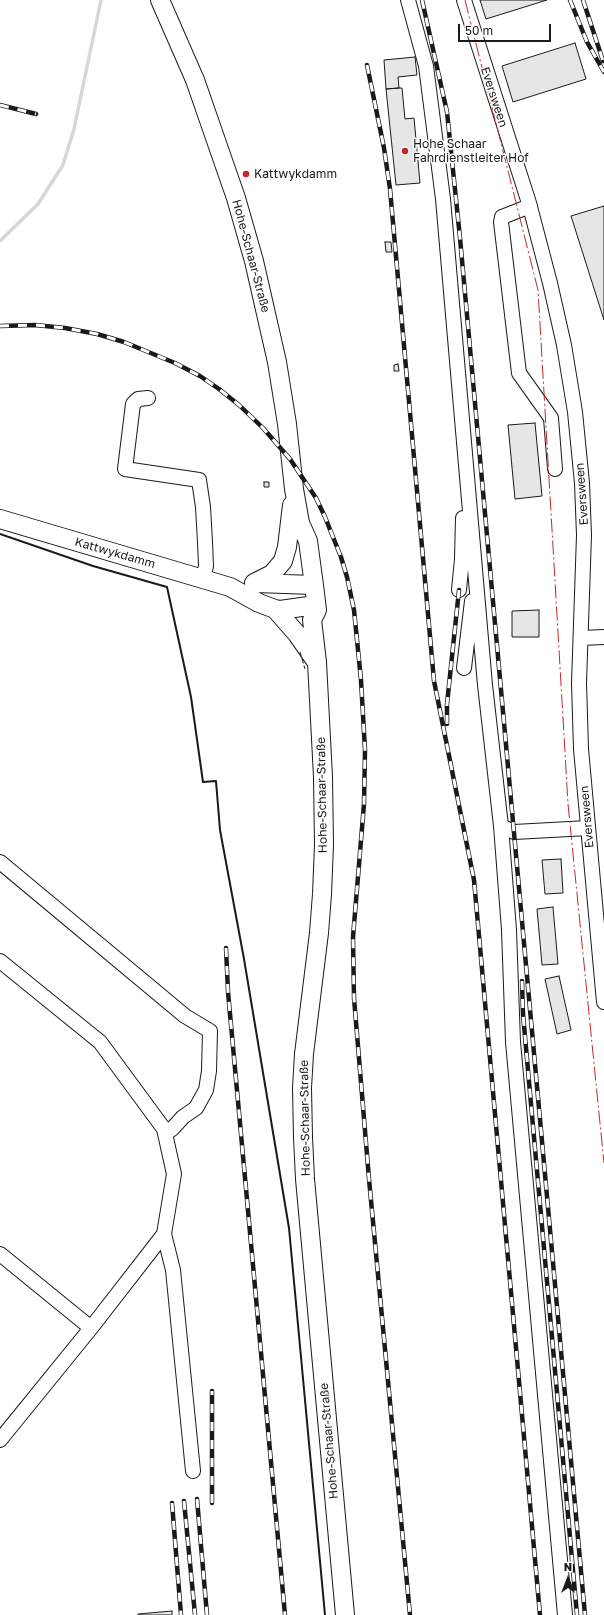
<!DOCTYPE html>
<meta charset="utf-8">
<style>
body{margin:0}
#map{position:relative;width:604px;height:1615px;overflow:hidden;background:#fff;font-family:"Golos Text",sans-serif}
canvas{display:block}
.north{position:absolute;left:548px;top:1559px;width:40px;height:40px;-webkit-text-stroke:3px #fff;paint-order:stroke;rotate:0deg;font-size:11px;font-weight:700;line-height:16px;text-align:center;color:#1a1a1a}
.north::after{content:'';display:block;margin:auto;width:14px;height:18px;background:#1a1a1a;clip-path:polygon(50% 0,100% 100%,50% 72%,0 100%)}
.scale{position:absolute;left:458px;top:24px;width:93px;height:18px;box-sizing:border-box;border:2px solid #1a1a1a;border-top:0;padding-left:5px;font-size:12px;line-height:14px;white-space:nowrap;color:#1a1a1a;-webkit-text-stroke:3px #fff;paint-order:stroke}
</style>
<div id="map">
<canvas width="604" height="1615"></canvas>
<div class="north">N</div>
<div class="scale">50 m</div>
</div>
<script>
const context = document.querySelector('canvas').getContext('2d');
context.lineJoin = 'round';
const toPath = rows => new Path2D(rows.map(r => 'M' + r).join(''));
function trace(path, color, width, dash) { context.strokeStyle = color; context.lineWidth = width; context.lineCap = dash ? 'butt' : 'round'; context.setLineDash(dash || []); context.stroke(path); }
function paint(path, color) { context.fillStyle = color; context.fill(path, 'evenodd'); }
function label(font, color, halo, rows, align = 'center') {
  context.font = font + ' "Golos Text",sans-serif'; context.lineWidth = 3; context.setLineDash([]); context.textBaseline = 'middle'; context.strokeStyle = halo; context.fillStyle = color; for (const [text, x, y, turn = 0] of rows) {
    context.save(); context.translate(x, y); context.rotate((+turn || 0) * Math.PI / 180); context.textAlign = isNaN(turn) ? turn : align; if (halo) context.strokeText(text, 0, 0); context.fillText(text, 0, 0); context.restore();
  }
}
const stream = toPath([
 [0,241,38,204,63,165,74,129,101,0]
]);
const building = toPath([
 [480,0,547,0,486,19,480,0],
 [575,43,586,79,513,102,502,66,575,43],
 [415,57,417,75,398,77,399,88,386,89,384,60,415,57],
 [399,88,402,88,405,119,414,118,420,183,396,185,386,89,399,88],
 [604,206,604,320,571,216,604,206],
 [385,242,391,242,392,252,386,252,385,242],
 [398,364,399,371,394,371,394,365,398,364],
 [535,423,542,496,515,499,508,425,535,423],
 [264,482,269,482,269,487,264,487,264,482],
 [539,610,539,637,512,637,512,611,539,610],
 [561,859,563,893,545,894,542,860,561,859],
 [553,907,558,964,542,965,537,909,553,907],
 [559,976,571,1030,557,1034,545,979,559,976],
 [172,1611,172,1615,138,1615,138,1614,172,1611]
]);
const minor = toPath([
 [408,0,426,66,443,199,485,685,501,826,514,832,588,828],
 [464,0,529,203,550,283,564,345,575,412,582,483,584,535,579,683,581,749,604,1002],
 [530,206,502,217,501,222,519,373,551,418,555,469],
 [148,398,138,399,133,404,125,469,199,480,203,507,205,542,206,566,203,579],
 [459,590,462,559,463,518],
 [581,638,604,637],
 [464,668,472,601],
 [501,826,509,930,513,1042,565,1615],
 [0,862,185,1016,210,1031,209,1071,206,1090,196,1108,183,1117,172,1129,165,1134],
 [0,961,100,1042,164,1129,174,1174,164,1234,173,1270,193,1471],
 [0,1254,91,1328],
 [0,1440,91,1328,164,1234]
]);
const major = toPath([
 [160,0,195,80,236,198,254,261,277,362,287,424,294,489,300,523,308,541,314,585,317,610,312,620,317,662,323,777,324,845,322,894,319,933,304,1054,302,1088,303,1137,305,1179,345,1615],
 [0,519,230,587,259,603,275,609,280,610,316,605],
 [254,583,272,574,283,561,287,547,292,505],
 [255,583,314,585],
 [275,609,297,634,315,660]
]);
const rail = toPath([
 [422,0,447,112,460,238,585,1615],
 [570,0,587,42,604,72],
 [583,0,603,61],
 [367,65,384,148,390,189,434,681,474,880,540,1615],
 [0,105,36,114],
 [0,326,35,325,65,328,97,334,124,342,175,363,200,376,219,389,239,405,263,428,290,459,316,498,325,517,341,557,347,577,354,610,361,680,365,750,364,804,353,937,354,998,369,1179,410,1615],
 [447,724,447,704,459,590],
 [226,948,228,992,285,1615],
 [522,981,523,1014,531,1104,577,1615],
 [197,1499,207,1615],
 [184,1501,195,1615],
 [172,1503,181,1615],
 [212,1503,212,1391]
]);
const fence = toPath([
 [300,652,305,669]
]);
const wall = toPath([
 [0,534,93,566,167,587,191,697,203,782,216,781,220,830,244,959,289,1228,325,1615]
]);
const power = toPath([
 [465,0,538,290,568,804,604,1163]
]);
const markers = [
 [405,151,4,"#c62828"],
 [246,174,4,"#c62828"]
];
const streetNames = [
 ["Eversween",494,97,72],
 ["Hohe-Schaar-Straße",251,256,75],
 ["Eversween",582,494,-94],
 ["Kattwykdamm",115,553,16],
 ["Hohe-Schaar-Straße",322,795,-91],
 ["Eversween",587,817,-95],
 ["Hohe-Schaar-Straße",305,1118,-91],
 ["Hohe-Schaar-Straße",329,1441,-95]
];
const poiNames = [
 ["Hohe Schaar",413,144],
 ["Fahrdienstleiter Hof",413,158],
 ["Kattwykdamm",254,174]
];
trace(stream, '#d7d7d7', 3.5);
paint(building, '#e6e6e6');
trace(building, '#1a1a1a', 1);
trace(minor, '#1a1a1a', 16);
trace(major, '#1a1a1a', 20);
trace(minor, '#fff', 14);
trace(major, '#fff', 18);
trace(rail, '#1a1a1a', 4.5);
trace(rail, '#fff', 3, [9]);
trace(fence, '#1a1a1a', 1, [5, 2]);
trace(wall, '#1a1a1a', 2);
trace(power, '#c62828', 1, [14, 3, 2, 3]);
for (const [x, y, r, color] of markers) { const dot = new Path2D(); dot.arc(x, y, r, 0, 2 * Math.PI); context.fillStyle = color; context.fill(dot); trace(dot, '#fff', 1.5); }
label('12px', '#1a1a1a', '#fff', streetNames);
label('12px', '#1a1a1a', '#fff', poiNames, 'left');
</script>
